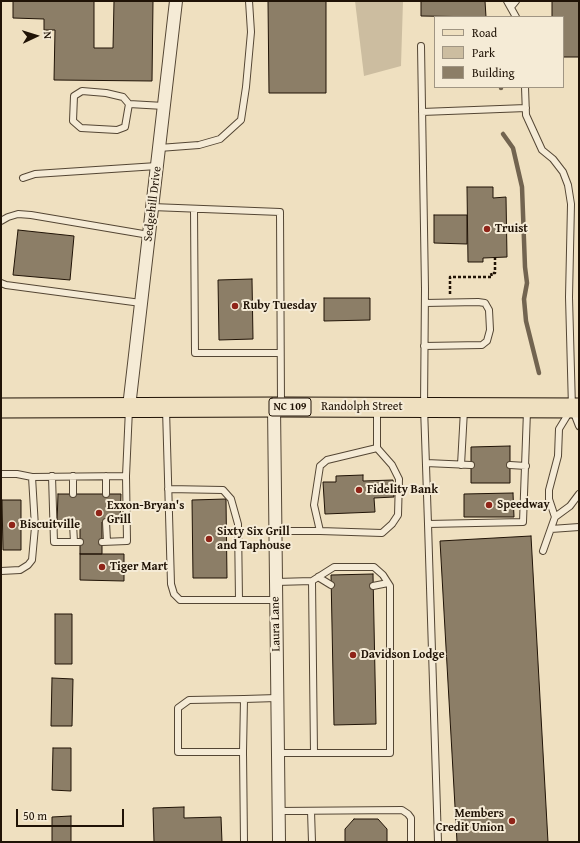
<!DOCTYPE html>
<style>
body{margin:0}
#map{position:relative;width:580px;height:843px;overflow:hidden;background:#efe0c0;font-family:"Gentium Book Plus",serif}
canvas{display:block}
.frame{position:absolute;inset:0;border:2px solid #201306;pointer-events:none}
.legend{position:absolute;left:434px;top:16px;width:130px;height:72px;box-sizing:border-box;background:#f5ebd6;border:1px solid #a09583;margin:0;padding:5px 7px;list-style:none;font-size:12px;color:#201306}
.legend li{display:flex;align-items:center;gap:8px;height:20px}
.legend b{width:20px;border:1px solid #a09583}
.north{position:absolute;left:16px;top:16px;width:40px;height:40px;-webkit-text-stroke:3px #f5ebd6;paint-order:stroke;rotate:86deg;font-size:11px;font-weight:700;line-height:16px;text-align:center;color:#201306}
.north::after{content:'';display:block;margin:auto;width:14px;height:18px;background:#201306;clip-path:polygon(50% 0,100% 100%,50% 72%,0 100%)}
.scale{position:absolute;left:16px;top:809px;width:108px;height:18px;box-sizing:border-box;border:2px solid #201306;border-top:0;padding-left:5px;font-size:12px;line-height:14px;white-space:nowrap;color:#201306;-webkit-text-stroke:3px #f5ebd6;paint-order:stroke}
</style>
<div id="map">
<canvas width="580" height="843"></canvas>
<div class="frame"></div>
<ul class="legend">
<li><b style="height:5px;background:#efe0c0"></b>Road</li>
<li><b style="height:11px;background:#ccbda0"></b>Park</li>
<li><b style="height:11px;background:#8c7e67"></b>Building</li>
</ul>
<div class="north">N</div>
<div class="scale">50 m</div>
</div>
<script>
const context = document.querySelector('canvas').getContext('2d');
context.lineJoin = 'round';
function paint(path, color) { context.fillStyle = color; context.fill(path, 'evenodd'); }
const toPath = rows => new Path2D(rows.map(r => 'M' + r).join(''));
function trace(path, color, width, dash) { context.strokeStyle = color; context.lineWidth = width; context.lineCap = dash ? 'butt' : 'round'; context.setLineDash(dash || []); context.stroke(path); }
function label(font, color, halo, rows, align = 'center') {
  context.font = font + ' "Gentium Book Plus",serif'; context.lineWidth = 4; context.setLineDash([]); context.textBaseline = 'middle'; context.strokeStyle = halo; context.fillStyle = color; for (const [text, x, y, turn = 0] of rows) {
    context.save(); context.translate(x, y); context.rotate((+turn || 0) * Math.PI / 180); context.textAlign = isNaN(turn) ? turn : align; if (halo) context.strokeText(text, 0, 0); context.fillText(text, 0, 0); context.restore();
  }
}
const green = toPath([
 [355,1,403,1,401,66,364,76]
]);
const stream = toPath([
 [501,87,501,88],
 [503,134,513,148,522,187,525,267,527,283,524,299,526,321,539,373]
]);
const building = toPath([
 [13,1,94,1,94,48,113,48,114,1,153,1,152,81,54,80,55,30,44,30,44,19,13,18,13,1],
 [268,1,326,1,326,93,269,93,268,1],
 [421,1,485,1,486,17,421,16,421,1],
 [552,1,579,1,579,57,563,57,563,17,552,17,552,1],
 [467,187,493,187,493,198,506,197,507,257,483,258,483,262,468,262,467,187],
 [434,215,467,215,467,244,434,243,434,215],
 [18,230,74,236,70,280,13,275,18,230],
 [252,279,253,339,219,340,218,280,252,279],
 [324,298,370,298,370,320,324,321,324,298],
 [510,446,510,483,471,483,471,447,510,446],
 [363,475,363,481,393,480,394,497,374,498,375,512,325,514,323,482,336,482,336,476,363,475],
 [513,493,514,517,464,517,464,494,513,493],
 [58,494,121,494,120,522,102,522,102,554,80,554,80,524,57,524,58,494],
 [226,499,227,578,193,578,192,500,226,499],
 [2,500,21,500,21,550,3,550,2,500],
 [531,536,548,842,457,842,440,541,531,536],
 [80,554,124,554,124,581,80,580,80,554],
 [373,574,376,724,334,725,331,575,373,574],
 [55,614,72,614,72,664,55,664,55,614],
 [52,678,73,679,72,726,51,726,52,678],
 [53,748,71,748,71,791,52,790,53,748],
 [184,807,184,818,221,817,222,842,154,842,153,808,184,807],
 [71,816,71,842,52,842,52,817,71,816],
 [354,819,378,819,387,829,387,842,345,842,345,829,354,819]
]);
const path = toPath([
 [450,294,450,277,492,277,491,273,495,273,495,257]
]);
const lane = toPath([
 [507,1,516,17],
 [511,7,516,1],
 [421,46,425,289,424,407,428,524,523,522,527,411],
 [525,87,526,115,542,150,553,159,563,172,568,185,571,204,569,297,572,408,579,426],
 [129,104,125,127,117,130,81,128,73,121,74,96,82,91,106,93,123,97,129,104,164,106],
 [422,112,526,108],
 [159,148,199,145,220,139,241,120,246,87,251,32,249,1],
 [23,178,35,174,157,166],
 [152,207,280,212,281,404],
 [194,209,195,353,280,353],
 [1,221,8,217,18,214,31,215,149,235],
 [1,283,6,285,141,303],
 [424,346,482,345,487,341,490,330,489,310,485,303,478,302,425,303],
 [166,409,171,584,174,594,180,600,276,600],
 [377,448,327,460,320,466,314,505,320,531,382,533,392,524,398,515,399,479,392,465,377,448,377,409],
 [426,463,471,465],
 [461,465,464,410],
 [510,465,526,466],
 [1,474,17,474,32,477,126,476,129,409],
 [52,476,54,542,80,542],
 [73,476,73,494],
 [106,476,106,494],
 [168,489,223,490,231,499,238,524,239,600],
 [555,517,570,506,579,494],
 [106,522,107,541],
 [73,524,74,542],
 [428,524,438,842],
 [551,529,579,527],
 [275,531,320,531],
 [102,542,127,541,126,476],
 [543,551,555,517,549,499,549,490,558,456,559,429,570,411],
 [1,571,20,570,28,565,32,560,35,527,32,477],
 [318,577,331,585],
 [312,581,314,753],
 [276,582,312,581,334,567,374,567,383,575,390,586,390,753,278,753],
 [373,586,388,583],
 [244,699,243,752,178,752,178,708,189,700,244,699,277,698],
 [243,752,244,842],
 [278,811,402,810,408,814,411,818,411,842],
 [311,811,312,842]
]);
const street = toPath([
 [129,407,176,1],
 [274,407,279,842]
]);
const primary = toPath([
 [1,408,281,407,579,408]
]);
const markers = [
 [487,229,4,"#8f2418"],
 [235,306,4,"#8f2418"],
 [359,490,4,"#8f2418"],
 [489,505,4,"#8f2418"],
 [99,513,4,"#8f2418"],
 [12,525,4,"#8f2418"],
 [209,539,4,"#8f2418"],
 [102,567,4,"#8f2418"],
 [353,655,4,"#8f2418"],
 [512,821,4,"#8f2418"]
];
const shields = [
 [290,407,42]
];
const shieldNames = [
 ["NC 109",290,407]
];
const streetNames = [
 ["Sedgehill Drive",153,204,-83],
 ["Randolph Street",362,407],
 ["Laura Lane",276,624,-91]
];
const poiNames = [
 ["Truist",495,229],
 ["Ruby Tuesday",243,306],
 ["Fidelity Bank",367,490],
 ["Speedway",497,505],
 ["Exxon-Bryan's",107,506],
 ["Grill",107,520],
 ["Biscuitville",20,525],
 ["Sixty Six Grill",217,532],
 ["and Taphouse",217,546],
 ["Tiger Mart",110,567],
 ["Davidson Lodge",361,655],
 ["Members",504,814,"right"],
 ["Credit Union",504,828,"right"]
];
paint(green, '#ccbda0');
trace(stream, '#726450', 4.5);
paint(building, '#8c7e67');
trace(building, '#201306', 1);
trace(lane, '#544634', 8);
trace(street, '#544634', 14);
trace(primary, '#201306', 21);
trace(path, '#201306', 2.5, [3, 2]);
trace(lane, '#f5ebd6', 6);
trace(street, '#f5ebd6', 12);
trace(primary, '#efe0c0', 19);
for (const [x, y, r, color] of markers) { const dot = new Path2D(); dot.arc(x, y, r, 0, 2 * Math.PI); context.fillStyle = color; context.fill(dot); trace(dot, '#f5ebd6', 1.5); }
for (const [x, y, w] of shields) { const box = new Path2D(); box.roundRect(x - w / 2, y - 9, w, 18, 3); context.fillStyle = '#f5ebd6'; context.fill(box); trace(box, '#201306', 1); }
label('bold 11px', '#201306', null, shieldNames);
label('12px', '#201306', '#f5ebd6', streetNames);
label('bold 12px', '#201306', '#f5ebd6', poiNames, 'left');
</script>
